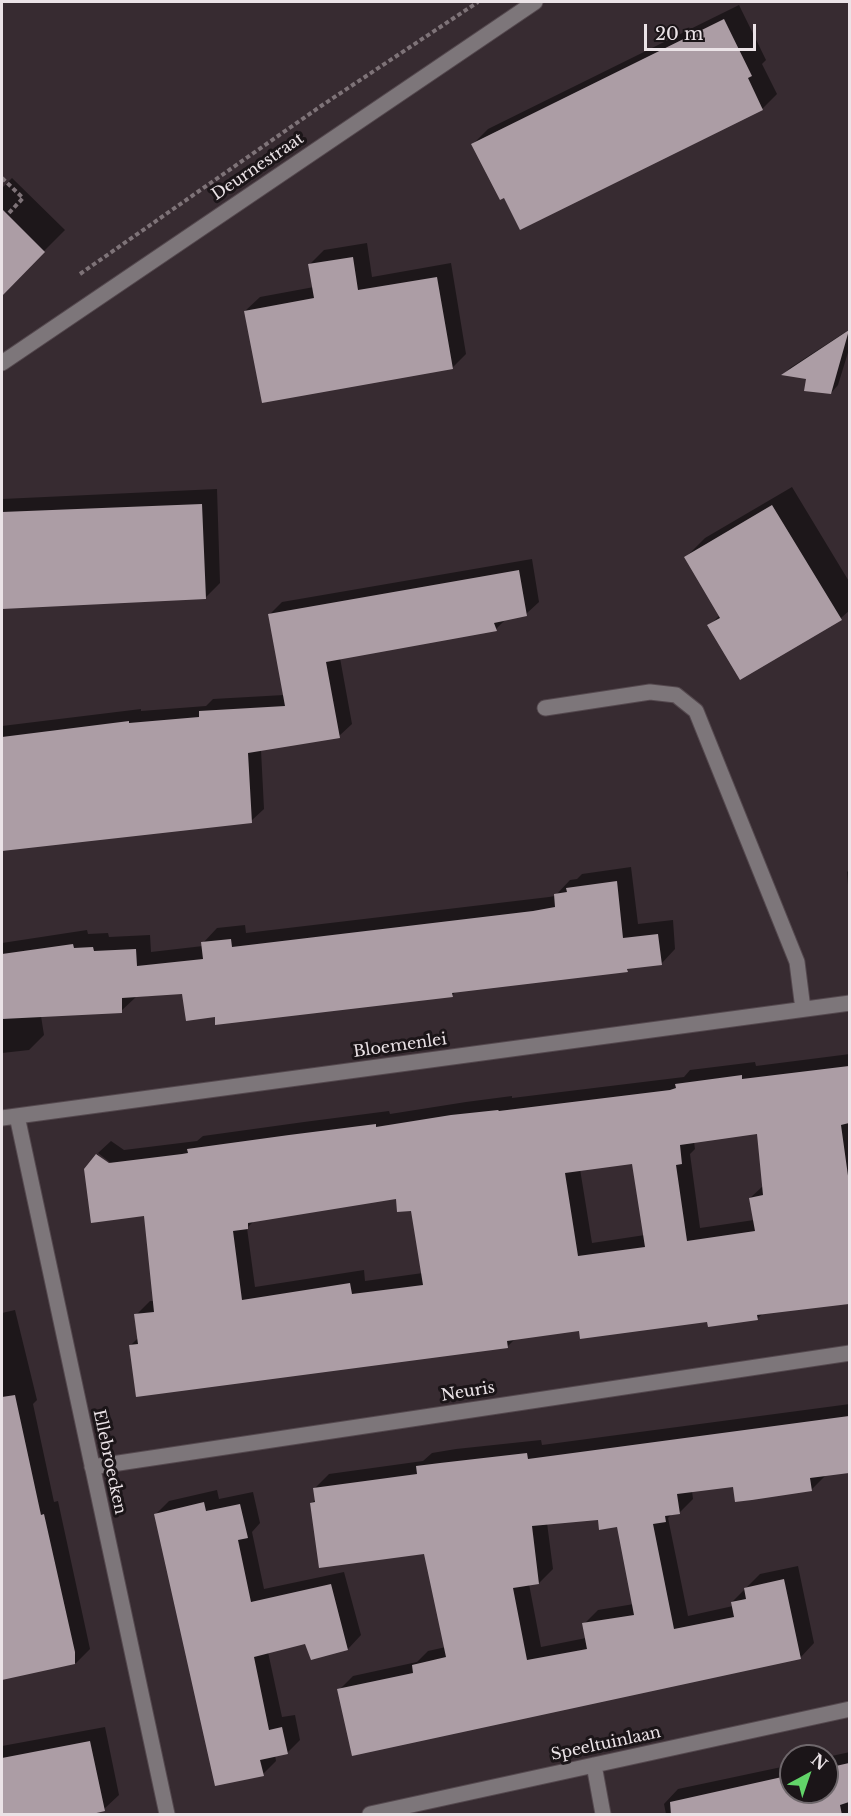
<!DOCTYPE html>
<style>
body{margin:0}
#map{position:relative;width:851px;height:1816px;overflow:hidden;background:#372b31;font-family:"Libre Baskerville",serif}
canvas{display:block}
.frame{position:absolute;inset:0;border:3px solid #ebe3e7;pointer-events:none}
.north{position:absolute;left:779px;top:1744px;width:60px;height:60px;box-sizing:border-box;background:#1b1518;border:2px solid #6e676b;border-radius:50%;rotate:40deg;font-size:16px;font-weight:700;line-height:24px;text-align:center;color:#ebe3e7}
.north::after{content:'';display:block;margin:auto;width:21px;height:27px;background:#62d469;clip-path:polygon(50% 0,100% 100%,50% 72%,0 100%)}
.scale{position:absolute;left:644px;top:24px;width:112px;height:27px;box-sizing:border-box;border:3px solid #ebe3e7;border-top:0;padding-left:8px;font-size:18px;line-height:21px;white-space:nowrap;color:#ebe3e7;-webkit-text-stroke:4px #1b1518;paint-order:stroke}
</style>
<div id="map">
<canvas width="851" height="1816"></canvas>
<div class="frame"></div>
<div class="north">N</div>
<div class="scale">20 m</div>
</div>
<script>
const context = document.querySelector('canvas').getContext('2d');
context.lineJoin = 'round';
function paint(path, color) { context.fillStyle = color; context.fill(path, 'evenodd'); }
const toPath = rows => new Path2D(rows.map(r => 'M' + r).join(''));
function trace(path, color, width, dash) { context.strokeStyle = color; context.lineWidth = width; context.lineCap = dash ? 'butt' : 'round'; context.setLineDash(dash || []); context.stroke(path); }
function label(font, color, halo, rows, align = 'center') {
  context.font = font + ' "Libre Baskerville",serif'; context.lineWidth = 6; context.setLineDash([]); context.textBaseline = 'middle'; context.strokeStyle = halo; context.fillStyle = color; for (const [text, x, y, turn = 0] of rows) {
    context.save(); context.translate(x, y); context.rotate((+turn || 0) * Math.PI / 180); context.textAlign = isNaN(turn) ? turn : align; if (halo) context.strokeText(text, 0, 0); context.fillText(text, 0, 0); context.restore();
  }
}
const shadow = toPath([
 [739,5,766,60,762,64,777,94,763,108,521,228,505,197,473,144,488,129],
 [12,178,65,230,10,285,2,276,2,188],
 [367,243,372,277,451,263,466,354,452,368,245,311,260,297,314,287,310,264,324,250],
 [850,329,850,346,838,385,831,393,808,378,784,374,790,368],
 [792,487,850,583,850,610,841,618,709,626,720,615,686,557,705,538],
 [217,489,220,583,205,598,2,607,2,499],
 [532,559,539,602,526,614,507,618,496,629,340,658,352,724,339,736,261,750,264,809,251,821,2,849,2,726,141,709,141,711,206,706,213,699,284,695,269,615,282,602],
 [631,867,638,924,673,920,675,949,661,964,630,967,627,970,456,991,452,996,217,1016,183,993,136,997,121,1011,41,1016,44,1035,29,1050,2,1053,2,943,87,930,88,934,108,933,109,937,150,935,151,952,203,946,203,943,217,928,245,925,246,933,549,897,555,896,570,880,577,879,582,874],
 [850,869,850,911,847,872],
 [850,1054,850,1301,763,1313,757,1319,708,1320,580,1329,516,1338,508,1346,131,1345,139,1337,136,1315,150,1301,155,1301,145,1214,85,1170,97,1154,115,1169,116,1167,98,1153,111,1141,124,1150,197,1141,203,1136,304,1122,389,1111,390,1114,466,1102,512,1096,512,1098,684,1077,690,1070,755,1062,756,1066],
 [759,1133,763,1186,750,1198,754,1220,700,1228,690,1154,695,1149,694,1142],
 [633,1163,645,1235,592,1243,580,1169],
 [397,1198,412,1209,423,1273,365,1281,364,1270,255,1287,247,1228,255,1220],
 [15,1310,37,1400,33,1404,54,1502,58,1501,90,1649,76,1663,15,1675,2,1650,2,1313],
 [850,1404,849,1471,826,1475,811,1490,734,1485,692,1491,693,1499,679,1513,672,1514,668,1518,688,1616,733,1606,732,1602,760,1574,798,1566,814,1643,800,1658,339,1690,353,1676,417,1662,428,1651,446,1647,425,1553,312,1503,316,1499,315,1488,329,1474,423,1461,432,1453,456,1449,541,1440,542,1445],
 [599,1518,618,1525,634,1604,598,1610,584,1624,586,1638,541,1647,529,1584,539,1583,553,1569,547,1523],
 [217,1490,219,1499,253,1492,260,1523,252,1532,264,1589,344,1572,361,1635,348,1649,306,1642,268,1652,282,1717,295,1715,300,1740,287,1753,275,1755,276,1761,263,1774,156,1514,169,1501],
 [105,1727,119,1795,104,1809,81,1814,2,1814,2,1746],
 [850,1752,850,1814,666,1814,664,1804,678,1789,791,1765,791,1792,827,1792,827,1757]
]);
const building = toPath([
 [724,19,752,76,748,78,763,110,520,230,504,198,500,200,471,144],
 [2,209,45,252,2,296],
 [353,257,358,290,437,277,453,369,262,403,244,311,314,298,308,264],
 [849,330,831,394,804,391,806,379,781,375],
 [202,504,206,599,2,609,2,512],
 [772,505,842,620,740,680,707,625,720,618,684,557],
 [519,570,527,616,494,623,497,631,326,662,340,738,248,753,252,823,2,851,2,737,129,721,129,723,199,717,199,711,285,706,268,614],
 [617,881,623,938,658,934,662,965,627,969,628,972,452,993,453,997,215,1025,215,1017,186,1021,182,994,122,998,122,1013,2,1019,2,954,73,944,74,948,93,947,94,951,136,949,137,966,203,959,201,942,231,939,232,947,533,911,555,907,554,894,567,892,566,888],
 [849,1066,849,1123,841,1125,849,1183,849,1304,757,1315,758,1320,708,1327,707,1322,580,1339,579,1331,507,1341,508,1348,136,1397,129,1345,138,1344,134,1314,154,1312,144,1216,91,1223,84,1169,96,1154,109,1163,182,1154,188,1153,187,1149,289,1135,376,1124,376,1127,451,1115,498,1110,499,1111,670,1090,676,1088,675,1084,742,1075,742,1079],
 [757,1134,763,1195,749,1198,755,1231,687,1241,676,1165,682,1164,680,1145],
 [632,1164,645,1247,578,1256,565,1173],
 [396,1199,397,1212,411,1211,423,1285,352,1294,350,1283,242,1300,233,1231,248,1229,248,1223],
 [15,1395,41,1515,44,1514,75,1652,75,1664,2,1680,2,1397],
 [849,1416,849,1473,810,1478,812,1491,752,1500,735,1502,733,1487,677,1494,680,1514,665,1516,666,1522,653,1524,674,1629,734,1617,731,1602,746,1599,744,1588,784,1579,801,1659,352,1756,337,1689,413,1673,412,1665,446,1657,424,1554,319,1568,310,1503,315,1502,313,1488,417,1474,416,1466,440,1463,527,1453,528,1459],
 [598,1520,599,1530,617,1527,634,1615,582,1623,587,1649,527,1660,513,1588,539,1584,532,1526],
 [204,1502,206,1511,240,1504,248,1538,238,1540,251,1602,331,1584,348,1650,311,1660,305,1644,254,1657,269,1730,282,1727,288,1754,260,1760,264,1776,215,1786,154,1514],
 [90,1741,105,1811,88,1815,2,1815,2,1758],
 [849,1763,849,1802,840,1805,842,1815,671,1815,670,1802,791,1775,791,1792,827,1792,827,1768]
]);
const path = toPath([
 [2,178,23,198,9,213],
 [80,274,321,106,478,2]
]);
const minor = toPath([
 [2,363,535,2],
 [545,708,650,692,676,695,696,711,797,962,803,1009],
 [17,1116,167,1814],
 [2,1118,850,1003],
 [92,1467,850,1353],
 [594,1765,603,1814],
 [370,1814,850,1709]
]);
const streetNames = [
 ["Deurnestraat",258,167,-34],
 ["Bloemenlei",400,1046,-8],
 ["Neuris",468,1392,-9],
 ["Ellebroecken",109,1462,78],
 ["Speeltuinlaan",606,1744,-12]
];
paint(shadow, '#0007');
paint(building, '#ac9da5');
trace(minor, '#54484e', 17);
trace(path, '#7e7378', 4, [4.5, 3]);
trace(minor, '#7d767a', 15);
label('16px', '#ebe3e7', '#1b1518', streetNames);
</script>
